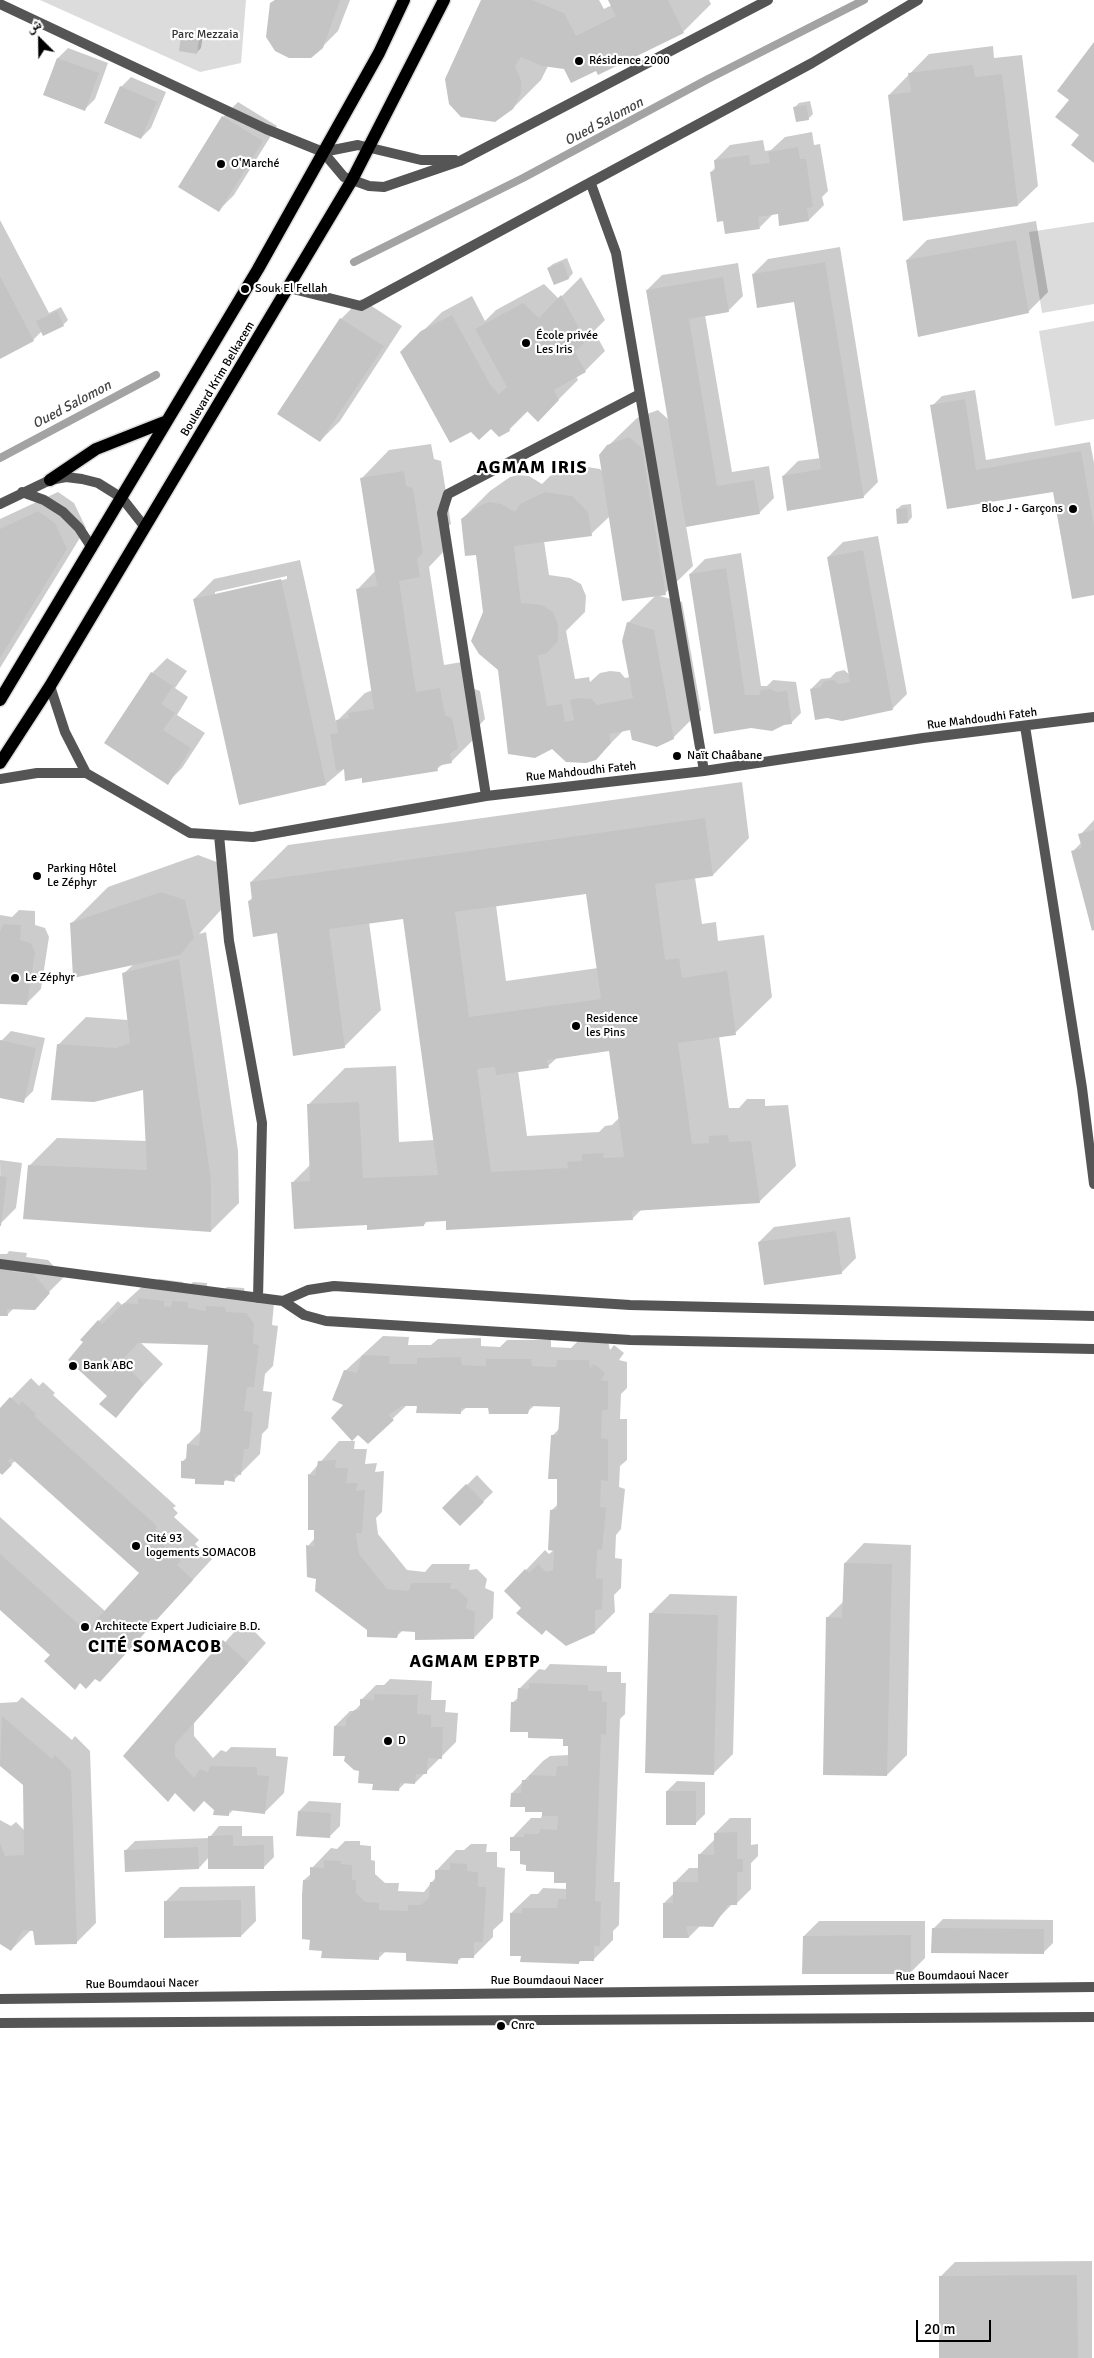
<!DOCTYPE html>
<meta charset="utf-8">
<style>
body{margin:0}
#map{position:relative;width:1094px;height:2358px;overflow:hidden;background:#fff;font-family:Signika,"Noto Naskh Arabic",sans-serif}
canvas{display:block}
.north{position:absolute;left:15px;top:15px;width:50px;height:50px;-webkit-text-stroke:4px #fff;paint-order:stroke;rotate:337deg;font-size:14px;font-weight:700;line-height:20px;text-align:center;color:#000}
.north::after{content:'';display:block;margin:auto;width:18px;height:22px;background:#000;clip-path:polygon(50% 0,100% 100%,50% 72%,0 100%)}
.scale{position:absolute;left:916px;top:2320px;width:75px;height:22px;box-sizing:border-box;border:2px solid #000;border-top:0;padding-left:6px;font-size:15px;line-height:18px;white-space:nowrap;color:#000;-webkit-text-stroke:4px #fff;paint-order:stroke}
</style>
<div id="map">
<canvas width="1094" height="2358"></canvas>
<div class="north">ش</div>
<div class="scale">20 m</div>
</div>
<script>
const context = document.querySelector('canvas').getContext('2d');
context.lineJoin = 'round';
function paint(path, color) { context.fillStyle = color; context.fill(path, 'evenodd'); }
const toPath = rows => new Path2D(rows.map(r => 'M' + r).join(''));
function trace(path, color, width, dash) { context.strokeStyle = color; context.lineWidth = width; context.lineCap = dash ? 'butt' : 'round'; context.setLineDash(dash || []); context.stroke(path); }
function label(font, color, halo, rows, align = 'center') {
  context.font = font + ' Signika,sans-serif'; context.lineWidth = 4.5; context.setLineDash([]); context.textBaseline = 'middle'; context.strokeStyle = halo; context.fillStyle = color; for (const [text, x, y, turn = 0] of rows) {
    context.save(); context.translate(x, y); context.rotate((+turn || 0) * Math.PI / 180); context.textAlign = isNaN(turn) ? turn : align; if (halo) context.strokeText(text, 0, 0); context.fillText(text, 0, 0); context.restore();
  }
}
const green = toPath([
 [40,0,246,0,241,63,200,72],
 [1094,222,1094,304,1042,313,1029,232],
 [1094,321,1094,419,1055,426,1039,331]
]);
const shadow = toPath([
 [275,0,350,0,338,31,322,47,271,4],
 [482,0,599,0,604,9,612,5,610,0,709,0,711,4,683,32,598,73,596,69,548,66,541,80,513,108],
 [187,31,203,34,201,48,196,53,182,36],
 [993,46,994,58,1022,55,1038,186,1018,205,889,95,929,54],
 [68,48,108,63,95,99,85,109,45,95,58,58],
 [131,77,166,92,151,128,141,138,106,122,121,87],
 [810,101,813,114,808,119,795,107,799,103],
 [238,102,277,126,234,195,219,210,223,117],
 [812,132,814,145,820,144,828,191,822,197,824,205,809,220,779,212,774,213,760,227,711,172,716,167,715,160,730,145,763,140,765,151,771,150,785,137],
 [0,220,49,313,61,307,68,320,63,325,42,331,33,340,0,357],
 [1036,221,1048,292,1028,312,907,260,927,240],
 [840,247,878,482,863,497,783,476,798,461,821,458,795,301,753,274,768,259],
 [567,258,573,273,569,278,554,284,548,268,553,264],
 [738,263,743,296,728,311,705,315,732,472,769,466,774,498,759,513,686,526,693,566,665,593,610,516,591,534,544,541,549,575,570,578,581,584,586,596,585,612,566,631,575,679,589,677,590,682,600,673,610,671,620,672,625,678,630,677,628,623,656,595,682,602,701,710,673,738,631,729,624,730,595,759,499,670,484,612,477,554,462,519,490,491,510,477,518,475,529,476,542,484,550,476,574,465,600,469,602,471,608,446,637,418,658,410,669,420,647,290,662,275],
 [581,277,605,320,594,331,605,351,585,371,576,376,578,380,538,420,529,410,509,430,402,352,442,312,472,296,485,321,496,310,544,284,559,299],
 [361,299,402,326,340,421,320,441,278,413,341,319],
 [975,390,986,460,1090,442,1094,463,1094,594,1054,491,948,508,932,406,942,396],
 [431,444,434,459,441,461,451,524,444,530,447,548,429,567,444,665,468,661,472,688,480,691,485,719,478,727,479,734,451,762,444,763,437,769,363,777,345,768,326,784,239,803,194,599,214,579,300,560,336,722,365,693,373,690,357,590,376,570,362,478,389,450],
 [287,576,287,579,215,595,215,592],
 [58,492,74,503,86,528,0,668,0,519],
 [911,504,912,517,908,522,897,509,902,505],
 [878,536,907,694,892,709,811,689,821,679,830,678,836,672,844,670,850,675,828,557,843,542],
 [741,553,761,686,767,686,773,680,796,682,801,713,791,723,751,727,690,574,705,559],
 [167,658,187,671,175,688,188,697,177,715,205,733,182,768,167,783,106,743,152,673],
 [742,782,749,838,713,875,695,878,702,924,716,922,718,941,764,935,772,997,735,1033,719,1036,729,1108,739,1108,747,1099,765,1099,765,1106,788,1105,796,1166,759,1202,642,1209,632,1219,447,1219,428,1220,424,1225,368,1223,293,1182,311,1164,308,1105,345,1068,396,1066,399,1142,435,1140,404,917,369,922,381,1010,344,1047,278,932,249,901,253,897,251,882,288,845],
 [587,892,598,968,506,981,496,905],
 [610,1050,619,1118,612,1125,605,1126,599,1132,527,1136,518,1070,548,1066,558,1057],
 [1094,820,1094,929,1073,851,1082,842,1080,835],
 [198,855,222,864,230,900,199,934,206,932,238,1151,239,1203,211,1231,29,1166,57,1138,147,1141,144,1089,58,1045,86,1017,128,1020,123,974,134,964,71,924,108,887],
 [19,910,35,911,35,925,45,928,49,937,41,989,26,1004,0,1003,0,915,12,917],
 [11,1031,45,1038,33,1091,23,1101,0,1096,0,1045,1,1041],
 [0,1160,22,1163,16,1208,1,1223],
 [850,1217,856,1258,841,1273,759,1242,774,1227],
 [9,1251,27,1253,26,1257,48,1260,64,1277,46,1295,14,1308,7,1315,0,1314,0,1254,7,1254],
 [159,1279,183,1282,184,1287,188,1287,193,1282,207,1283,207,1289,223,1291,227,1287,244,1288,245,1293,274,1303,272,1325,278,1326,273,1366,265,1374,263,1391,272,1392,268,1428,262,1434,260,1454,234,1480,227,1479,223,1483,196,1478,182,1462,188,1456,188,1444,201,1431,209,1344,140,1342,163,1364,115,1416,85,1342,99,1321,118,1301,122,1305,145,1284,153,1285],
 [383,1336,409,1337,408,1345,431,1345,438,1339,481,1338,481,1346,500,1347,507,1340,551,1340,551,1347,571,1348,578,1341,608,1341,610,1350,614,1345,624,1353,619,1360,627,1362,627,1388,621,1394,620,1419,627,1419,627,1460,620,1466,619,1487,625,1489,621,1529,616,1535,615,1558,622,1559,621,1588,614,1595,615,1612,595,1632,523,1608,506,1591,545,1550,549,1554,554,1550,551,1511,558,1504,558,1478,552,1436,560,1428,562,1406,535,1405,527,1412,489,1406,467,1407,461,1412,407,1405,368,1442,345,1405,345,1371],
 [31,1378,39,1386,43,1382,55,1393,53,1395,176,1506,173,1508,178,1513,174,1517,199,1540,195,1544,212,1559,100,1681,52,1655,0,1608,0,1517,106,1612,141,1573,16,1460,2,1473,0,1471,0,1410],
 [339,1441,355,1441,354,1449,367,1449,365,1464,377,1463,375,1472,384,1471,382,1512,376,1518,378,1534,407,1570,425,1572,432,1564,470,1564,469,1570,477,1569,487,1579,485,1588,494,1592,493,1618,474,1638,403,1630,397,1636,368,1629,317,1578,308,1546,315,1538,309,1475],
 [477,1475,493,1492,460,1524,444,1508],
 [864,1543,911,1545,907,1755,887,1775,827,1618,844,1601,845,1563],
 [670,1594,737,1596,733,1754,713,1774,650,1614],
 [244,1621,266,1643,194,1723,194,1736,213,1758,221,1750,226,1752,231,1747,276,1748,276,1756,288,1757,284,1793,265,1812,234,1809,228,1815,205,1800,176,1792,124,1756],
 [550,1664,607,1666,607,1672,621,1672,621,1683,626,1683,625,1714,620,1719,614,1882,620,1882,619,1925,613,1931,613,1940,593,1960,582,1960,578,1963,522,1955,511,1913,531,1894,538,1894,543,1888,567,1889,567,1882,555,1870,528,1863,512,1838,531,1818,541,1818,543,1811,526,1806,512,1793,543,1761,550,1756,569,1755,569,1745,565,1738,529,1731,512,1703,519,1697,519,1689,539,1669,545,1670],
 [390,1679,432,1681,431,1700,446,1700,445,1712,458,1713,456,1742,415,1783,406,1782,398,1790,374,1782,360,1770,346,1755,335,1726,350,1711,354,1711,361,1704,361,1700,376,1685,384,1685],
 [22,1697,72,1740,75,1736,90,1751,96,1923,77,1942,31,1930,11,1950,0,1943,0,1820,11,1826,16,1822,25,1831,24,1784,0,1765,0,1703,17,1702],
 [677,1781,705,1782,705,1814,695,1824,667,1791],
 [309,1801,341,1803,340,1826,330,1836,299,1811],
 [730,1818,751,1818,751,1845,758,1844,758,1856,751,1863,751,1889,736,1904,732,1904,712,1925,701,1925,689,1937,664,1937,664,1903,674,1893,674,1883,689,1868,699,1868,699,1855,715,1839,715,1833],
 [219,1826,242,1826,242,1836,273,1836,274,1857,264,1867,209,1857,199,1868,125,1851,135,1841,209,1838],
 [345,1841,360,1841,360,1845,371,1846,371,1860,375,1861,375,1874,385,1883,399,1883,398,1891,424,1892,436,1877,437,1870,456,1850,464,1850,471,1844,487,1844,486,1852,497,1852,497,1867,505,1868,503,1921,493,1930,493,1937,473,1957,463,1956,457,1962,408,1952,386,1951,378,1959,323,1950,311,1939,304,1880,311,1874,312,1868,331,1848,337,1849],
 [255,1886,256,1921,241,1936,165,1902,180,1887],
 [943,1919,1053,1920,1053,1943,1043,1953,933,1929],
 [819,1921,925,1921,925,1958,910,1973,804,1936],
 [1092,2261,1092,2358,940,2358,940,2277,955,2262]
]);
const stream = toPath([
 [354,262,523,178,708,79,864,0],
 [0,458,156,375]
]);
const building = toPath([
 [275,0,340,0,323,48,311,58,289,58,275,51,266,37,270,3],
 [481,0,532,0,564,13,576,36,616,16,608,0,668,0,684,33,598,75,596,71,571,83,564,69,542,66,521,57,515,66,521,80,521,93,513,109,495,122,461,117,449,104,445,79],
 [181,35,199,38,197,54,179,51],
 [1094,42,1094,163,1071,145,1079,135,1055,117,1069,100,1057,91],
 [57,58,99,73,85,111,43,95],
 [973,65,975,77,1002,74,1018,206,903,221,888,95,911,92,908,73],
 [120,86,157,102,141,139,104,123],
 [806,105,809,120,796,122,793,107],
 [222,116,263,141,219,212,178,187],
 [798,147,800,159,806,159,813,207,807,208,809,221,779,226,778,214,758,217,760,229,725,234,723,221,717,222,710,172,715,171,714,160,749,155,750,165,770,163,768,152],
 [1016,240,1029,313,918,337,906,260],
 [563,262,569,279,554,285,547,268],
 [825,262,864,498,787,511,782,476,821,469,794,302,757,308,752,274],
 [0,276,34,341,0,359],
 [723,277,729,312,689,319,717,486,754,480,760,514,686,527,646,290],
 [561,295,586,341,575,352,586,372,554,390,559,400,538,422,527,411,509,428,510,431,499,437,491,429,479,440,471,432,450,443,400,352,421,331,452,315,491,386,499,394,507,387,475,329,523,303,539,318],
 [57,311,64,326,43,336,36,321],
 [340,318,384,346,320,442,277,414],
 [965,399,976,470,1081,451,1094,526,1094,595,1072,599,1053,492,947,509,930,405],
 [629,437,642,448,666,595,622,601,599,455,607,445],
 [404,471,406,486,413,488,423,553,417,558,420,577,399,581,416,692,440,688,445,715,452,718,458,748,450,754,452,763,437,766,438,771,362,783,362,778,345,781,344,769,336,771,330,734,338,733,336,720,349,718,348,713,374,709,356,589,377,586,360,478],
 [545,492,572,496,588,512,592,536,514,546,521,603,542,605,553,612,558,624,558,641,546,654,538,655,547,706,562,704,565,722,574,720,570,700,581,698,592,699,597,705,633,698,622,641,627,622,654,630,674,739,657,747,632,740,630,730,609,734,611,743,596,760,586,763,566,762,552,749,535,758,508,754,498,670,479,654,471,641,483,612,476,555,465,556,461,519,481,505,489,502,501,504,515,512,520,504],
 [907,508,908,523,897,524,896,509],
 [38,511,55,523,67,549,0,658,0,529],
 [863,550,893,710,842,721,827,718,815,720,810,689,821,687,824,681,834,680,838,684,850,682,827,557],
 [726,568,745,695,759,695,761,690,771,689,776,692,787,691,792,724,784,725,772,731,751,728,714,734,689,574],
 [281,579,326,785,239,805,193,599],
 [151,672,173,686,161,704,175,713,163,730,191,748,168,785,104,743],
 [705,818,713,876,655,884,665,960,679,958,682,978,727,971,736,1035,678,1043,692,1144,709,1143,709,1136,728,1135,729,1142,751,1141,760,1203,632,1211,633,1220,446,1230,446,1221,424,1222,424,1226,367,1230,367,1225,294,1229,291,1182,310,1181,307,1104,359,1102,363,1178,438,1175,403,919,329,929,345,1048,293,1056,277,933,253,937,248,901,252,900,250,882],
 [586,894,601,999,469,1017,455,912],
 [609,1051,624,1157,603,1158,604,1153,582,1154,582,1161,567,1162,568,1168,491,1172,477,1069,495,1067,496,1075,549,1068,547,1060],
 [1094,830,1094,930,1092,931,1071,851,1082,848,1078,834],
 [161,892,185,900,194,938,180,955,73,978,70,923],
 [3,924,21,925,20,940,31,943,35,953,27,1005,0,1004,0,932],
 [179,959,211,1180,211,1232,23,1219,28,1165,147,1170,143,1090,94,1102,51,1100,57,1044,116,1048,130,1043,122,973],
 [0,1040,36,1048,24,1103,0,1098],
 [0,1176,7,1177,1,1226,0,1226],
 [836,1231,842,1274,764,1285,758,1242],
 [0,1266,13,1268,12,1272,33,1274,50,1293,35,1310,7,1309,8,1316,0,1316],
 [138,1298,164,1301,164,1306,171,1307,172,1301,188,1302,188,1308,206,1311,206,1306,225,1307,226,1312,246,1313,254,1323,253,1344,259,1345,254,1387,247,1387,244,1411,253,1412,249,1449,244,1449,241,1475,234,1474,235,1482,224,1480,224,1485,195,1484,195,1479,181,1478,181,1461,186,1461,187,1444,199,1446,208,1345,138,1343,121,1361,144,1384,116,1418,99,1404,107,1396,68,1360,83,1342,80,1340,98,1320,102,1324,124,1303,138,1304],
 [362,1355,390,1356,389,1364,417,1364,417,1358,461,1357,462,1365,486,1366,486,1359,531,1359,532,1366,556,1367,557,1360,589,1360,590,1368,594,1364,605,1373,601,1380,608,1381,608,1409,602,1411,601,1438,608,1439,608,1481,601,1480,600,1507,606,1508,602,1550,597,1549,596,1578,603,1579,602,1609,595,1610,595,1633,566,1646,546,1630,542,1635,516,1613,521,1608,504,1591,525,1569,529,1573,538,1564,546,1572,553,1570,554,1551,548,1550,550,1510,557,1509,557,1479,548,1479,551,1435,558,1435,560,1407,530,1406,528,1414,489,1414,488,1408,461,1408,461,1414,416,1413,417,1406,402,1406,388,1415,394,1420,368,1444,358,1435,352,1441,331,1418,343,1405,332,1400,344,1370,357,1373],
 [10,1397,19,1405,22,1401,36,1414,34,1416,157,1526,155,1529,160,1533,156,1538,181,1561,177,1565,193,1580,100,1682,95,1679,86,1689,80,1683,75,1690,44,1661,50,1655,0,1610,0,1554,86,1631,139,1573,11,1458,8,1461,12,1465,2,1475,0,1473,0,1408],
 [336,1460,335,1468,348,1468,346,1483,358,1483,356,1491,365,1490,362,1533,356,1533,359,1554,387,1589,409,1591,411,1583,451,1583,450,1589,457,1589,468,1599,466,1608,475,1612,474,1639,415,1640,415,1632,399,1631,397,1638,367,1637,367,1630,315,1591,316,1579,307,1577,306,1545,314,1547,314,1530,308,1530,308,1474,315,1476,318,1461],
 [466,1484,484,1502,460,1526,442,1508],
 [844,1563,892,1564,887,1776,823,1775,826,1617,842,1618],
 [649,1613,718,1615,714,1775,645,1773],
 [223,1640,248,1663,175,1744,175,1756,194,1778,200,1769,208,1772,210,1766,257,1767,257,1775,269,1776,265,1814,229,1810,229,1816,213,1815,214,1810,204,1801,194,1812,175,1793,168,1802,123,1756],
 [529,1683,588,1685,588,1691,602,1691,602,1702,607,1702,606,1735,601,1734,595,1901,601,1902,600,1946,594,1946,594,1961,579,1961,579,1964,520,1962,521,1956,510,1956,510,1913,522,1913,522,1908,557,1908,558,1899,566,1899,566,1883,554,1883,554,1872,526,1871,526,1865,520,1864,520,1851,510,1851,510,1837,524,1837,524,1834,539,1834,540,1829,557,1830,558,1816,542,1816,542,1812,525,1812,525,1807,510,1807,511,1793,521,1793,522,1780,529,1780,529,1775,556,1776,557,1766,568,1766,568,1746,563,1746,563,1739,528,1738,528,1732,510,1732,511,1702,517,1702,518,1688,529,1689],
 [374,1694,418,1695,417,1714,431,1715,431,1727,443,1727,442,1759,428,1758,427,1774,416,1774,415,1784,400,1783,399,1791,372,1790,373,1784,358,1783,359,1771,354,1770,344,1761,345,1756,333,1756,334,1726,346,1726,346,1720,354,1710,360,1710,360,1699,374,1700],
 [2,1716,52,1759,55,1755,71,1771,77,1944,35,1945,33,1931,23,1930,11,1951,0,1944,0,1843,5,1856,24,1855,23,1785,0,1766],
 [666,1791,696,1791,696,1825,666,1825],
 [298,1811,331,1813,330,1838,296,1836],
 [737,1832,737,1859,743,1859,743,1872,737,1872,737,1905,728,1905,713,1927,686,1926,689,1938,663,1938,663,1903,673,1903,673,1882,698,1882,698,1854,714,1855,714,1833],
 [233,1835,233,1846,264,1845,264,1869,208,1869,208,1836],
 [198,1847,199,1869,125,1872,124,1850],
 [324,1860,341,1861,341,1864,352,1865,352,1880,356,1880,356,1893,365,1902,379,1903,379,1910,408,1911,408,1905,421,1905,429,1898,430,1882,435,1882,435,1870,450,1870,450,1863,467,1864,467,1871,478,1872,478,1887,486,1887,483,1942,474,1942,474,1958,458,1958,458,1964,406,1961,406,1953,379,1952,379,1960,321,1958,322,1951,309,1950,310,1940,302,1939,302,1895,303,1880,310,1880,310,1867,324,1868],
 [241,1900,241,1937,164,1938,164,1901],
 [932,1928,1044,1929,1044,1954,931,1953],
 [911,1935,911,1974,802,1974,803,1936],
 [1077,2275,1078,2358,939,2358,939,2276]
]);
const minor = toPath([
 [0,4,266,129,323,152,344,177,369,186,384,187,460,161,768,0],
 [323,152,358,145,421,160,455,160],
 [591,184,616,253,704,771],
 [289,288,361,306,812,63,918,0],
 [22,492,44,500,63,512,79,528,92,548],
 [0,504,50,480,66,477,82,479,98,483,122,498,144,526],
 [50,686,65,732,86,773],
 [1025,726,1082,1088,1094,1184],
 [0,779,37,773,86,773,190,833,253,837,486,796,704,771,923,738,1094,717],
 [486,796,442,513,448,494,640,394],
 [219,835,229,941,262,1123,258,1298],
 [0,1264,283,1301,304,1315,326,1321,630,1340,1094,1349],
 [283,1301,308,1290,334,1286,630,1305,1094,1316]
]);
const tertiary = toPath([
 [0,1999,1094,1987],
 [0,2023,1094,2017]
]);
const primary = toPath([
 [50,480,96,449,167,421],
 [0,700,258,269,379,53,404,0],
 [0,763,50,686,352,180,444,0]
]);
const markers = [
 [579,61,5,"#000"],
 [221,164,5,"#000"],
 [245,289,5,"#000"],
 [526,343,5,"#000"],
 [1073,509,5,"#000"],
 [677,756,5,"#000"],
 [37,876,5,"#000"],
 [15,978,5,"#000"],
 [576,1026,5,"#000"],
 [73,1366,5,"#000"],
 [136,1546,5,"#000"],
 [85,1627,5,"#000"],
 [388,1741,5,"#000"],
 [501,2026,5,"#000"]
];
const parkNames = [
 ["Parc Mezzaia",205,35]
];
const poiNames = [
 ["Résidence 2000",589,61],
 ["O'Marché",231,164],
 ["Souk El Fellah",255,289],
 ["École privée",536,336],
 ["Les Iris",536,350],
 ["Bloc J - Garçons",1063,509,"right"],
 ["Naït Chaâbane",687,756],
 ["Parking Hôtel",47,869],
 ["Le Zéphyr",47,883],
 ["Le Zéphyr",25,978],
 ["Residence",586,1019],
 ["les Pins",586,1033],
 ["Bank ABC",83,1366],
 ["Cité 93",146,1539],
 ["logements SOMACOB",146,1553],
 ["Architecte Expert Judiciaire B.D.",95,1627],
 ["D",398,1741],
 ["Cnrc",511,2026]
];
const streetNames = [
 ["Boulevard Krim Belkacem",218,379,-59],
 ["Rue Mahdoudhi Fateh",982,719,-7],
 ["Rue Mahdoudhi Fateh",581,772,-6],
 ["Rue Boumdaoui Nacer",952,1976,-1],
 ["Rue Boumdaoui Nacer",547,1981],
 ["Rue Boumdaoui Nacer",142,1984,-1]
];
const waterNames = [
 ["Oued Salomon",604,122,-28],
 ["Oued Salomon",72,405,-28]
];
const districtNames = [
 ["AGMAM IRIS",532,468],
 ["CITÉ SOMACOB",155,1647],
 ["AGMAM EPBTP",475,1662]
];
paint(green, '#dcdcdc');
paint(shadow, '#0003');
trace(stream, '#a3a3a3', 8);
paint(building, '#c4c4c4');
trace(primary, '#dbdbdb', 15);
trace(minor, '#555', 10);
trace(tertiary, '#555', 10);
trace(primary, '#000', 12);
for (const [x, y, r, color] of markers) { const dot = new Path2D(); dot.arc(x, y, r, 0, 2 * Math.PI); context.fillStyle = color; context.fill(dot); trace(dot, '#fff', 2); }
label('12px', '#333', '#fff', parkNames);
label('12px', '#000', '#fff', poiNames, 'left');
label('12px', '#000', '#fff', streetNames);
label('italic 14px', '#444', '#fff', waterNames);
context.letterSpacing = '1px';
label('bold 18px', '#000', '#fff', districtNames);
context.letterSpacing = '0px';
</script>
